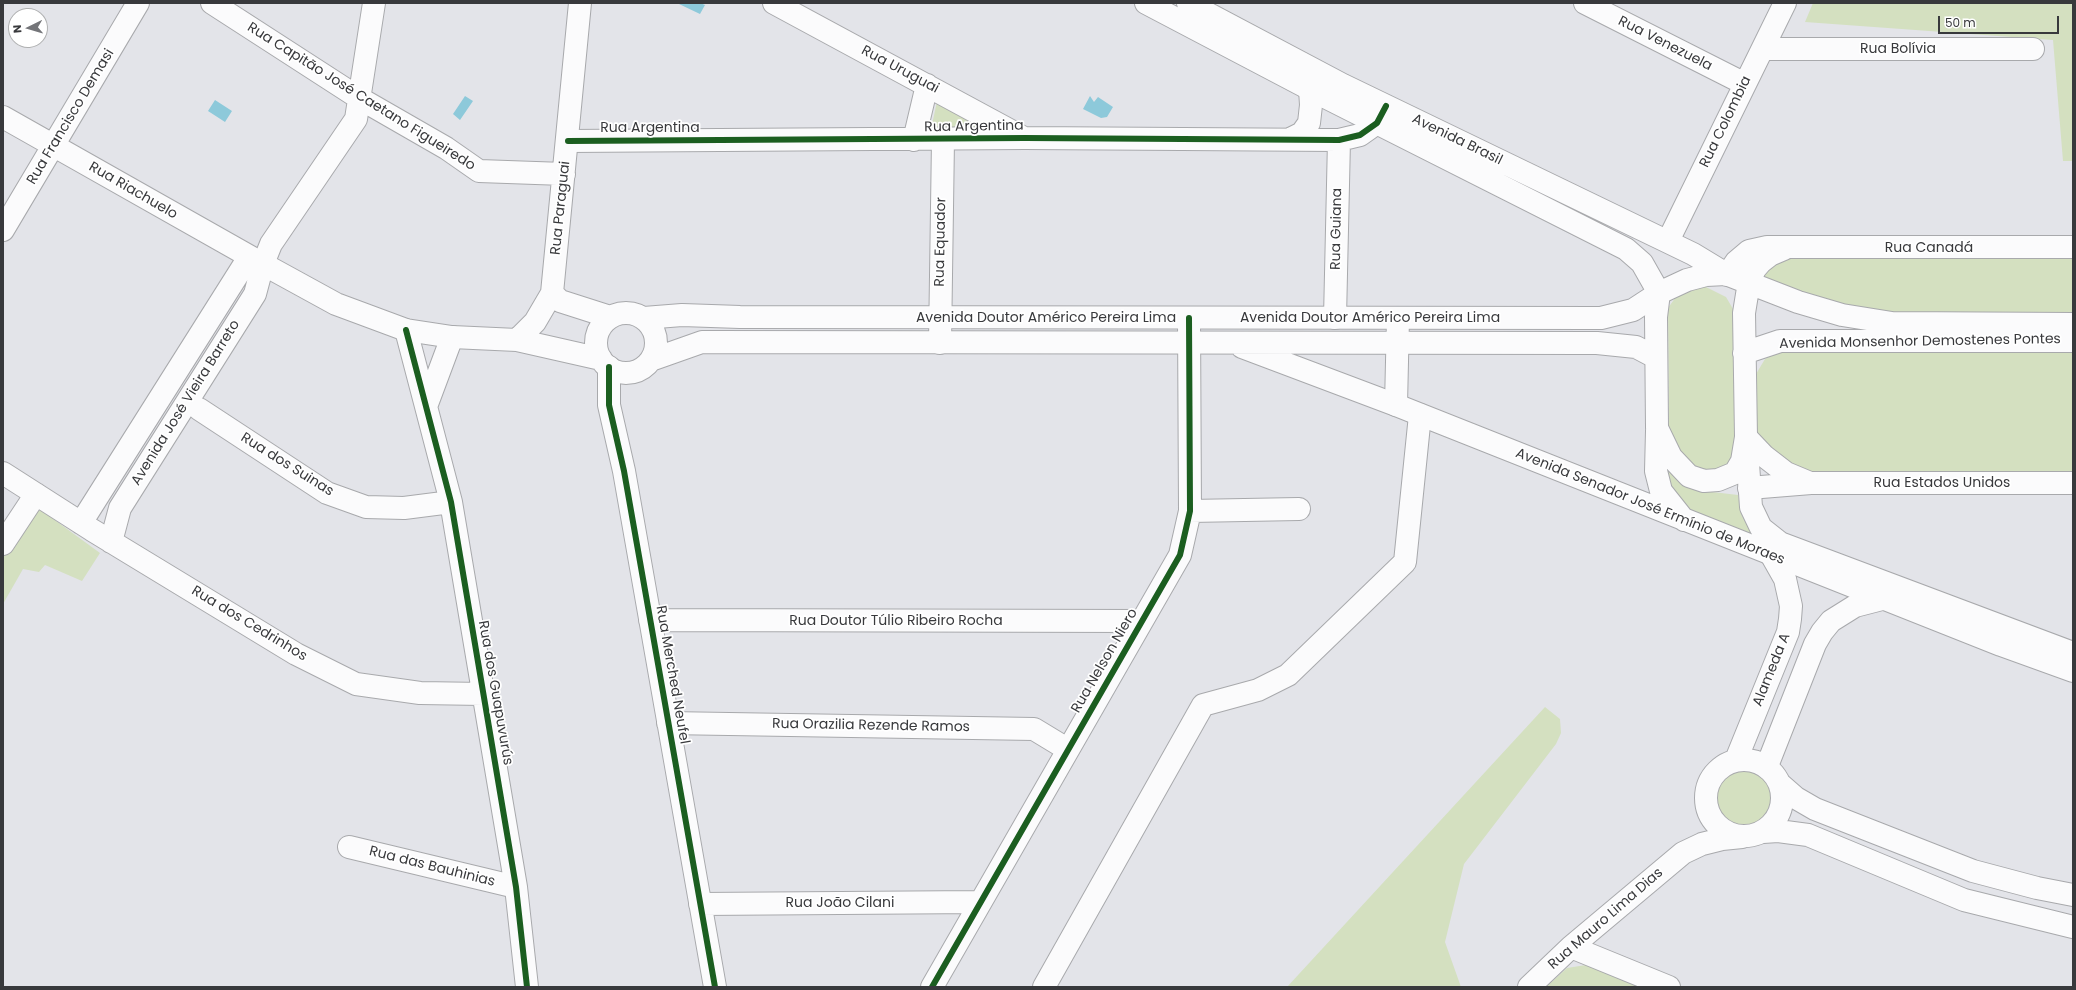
<!DOCTYPE html>
<meta charset="utf-8">
<style>
body{margin:0}
#map{position:relative;width:2076px;height:990px;overflow:hidden;background:#e3e4e9;font-family:Poppins,sans-serif}
canvas{display:block}
.frame{position:absolute;inset:0;border:4px solid #38393c;pointer-events:none}
.north{position:absolute;left:8px;top:8px;width:40px;height:40px;box-sizing:border-box;background:#fff;border:1px solid #afb0b1;border-radius:50%;rotate:265deg;font-size:11px;font-weight:700;line-height:16px;text-align:center;color:#38393c}
.north::after{content:'';display:block;margin:auto;width:14px;height:18px;background:#747579;clip-path:polygon(50% 0,100% 100%,50% 72%,0 100%)}
.scale{position:absolute;left:1938px;top:16px;width:121px;height:18px;box-sizing:border-box;border:2px solid #38393c;border-top:0;padding-left:5px;font-size:12px;line-height:14px;white-space:nowrap;color:#38393c;-webkit-text-stroke:3px #fff;paint-order:stroke}
</style>
<div id="map">
<canvas width="2076" height="990"></canvas>
<div class="frame"></div>
<div class="north">N</div>
<div class="scale">50 m</div>
</div>
<script>
const context = document.querySelector('canvas').getContext('2d');
context.lineJoin = 'round';
function paint(path, color) { context.fillStyle = color; context.fill(path, 'evenodd'); }
const toPath = rows => new Path2D(rows.map(r => 'M' + r).join(''));
function trace(path, color, width, dash) { context.strokeStyle = color; context.lineWidth = width; context.lineCap = dash ? 'butt' : 'round'; context.setLineDash(dash || []); context.stroke(path); }
function label(font, color, halo, rows, align = 'center') {
  context.font = font + ' Poppins,sans-serif'; context.lineWidth = 3.5; context.setLineDash([]); context.textBaseline = 'middle'; context.strokeStyle = halo; context.fillStyle = color; for (const [text, x, y, turn = 0] of rows) {
    context.save(); context.translate(x, y); context.rotate((+turn || 0) * Math.PI / 180); context.textAlign = isNaN(turn) ? turn : align; if (halo) context.strokeText(text, 0, 0); context.fillText(text, 0, 0); context.restore();
  }
}
const green = toPath([
 [1813,3,2073,3,2073,161,2063,161,2053,40,1805,22],
 [938,97,987,127,931,129],
 [2073,258,2073,316,1918,317,1829,305,1761,277,1780,259],
 [1689,286,1706,287,1726,297,1736,314,1741,432,1732,463,1708,476,1679,456,1669,430,1668,308,1678,294],
 [1785,347,2073,348,2073,476,1823,475,1790,465,1772,452,1756,432,1753,379,1765,359],
 [1667,462,1704,491,1738,495,1742,516,1751,532,1767,544,1687,511,1664,481],
 [41,510,100,553,82,581,45,565,39,572,23,569,3,604,3,558,35,511],
 [1545,707,1560,719,1561,733,1556,744,1464,864,1445,942,1461,987,1287,987],
 '1716 798a28 28 0 1 1 56 0a28 28 0 1 1-56 0Z',
 [1586,965,1592,966,1645,987,1546,987,1567,968]
]);
const water = toPath([
 [680,3,700,3,705,5,700,14,679,4],
 [465,96,473,101,460,120,453,114],
 [1090,96,1094,102,1098,97,1113,107,1107,117,1101,118,1083,109],
 [215,100,232,111,225,122,208,111]
]);
const minor = toPath([
 [774,3,1024,138],
 [1585,3,1745,84],
 [1763,49,2033,49],
 [3,117,263,264,255,294,120,508,111,542],
 [1290,139,1302,133,1309,123,1311,105,1310,89],
 [914,140,927,85],
 [568,141,1025,138,1339,140,1360,135,1377,123,1385,108],
 [3,230,138,3],
 [1668,241,1785,3],
 [1727,275,1736,262,1749,251,1767,247,2073,247],
 [1749,282,1755,269,1761,262,1770,255,1784,249],
 [1335,318,1339,140],
 [406,330,451,502,516,887,527,987],
 [940,343,943,140],
 [609,367,609,405,624,471,715,987],
 [427,404,452,337],
 [1396,405,1398,318],
 [199,409,327,493,366,507,404,508,451,502],
 [1746,437,1764,456,1786,473,1810,483],
 [3,473,92,530,296,654,356,684,420,693,483,694],
 [1749,488,1811,483,2073,483],
 [1190,511,1299,509],
 [81,523,249,257],
 [3,544,36,494],
 [650,620,1142,621],
 [668,723,1034,729,1067,749],
 '1706 798a38 38 0 1 1 76 0a38 38 0 1 1-76 0Z',
 [1736,760,1788,632,1790,619,1791,606,1785,579,1772,556],
 [1767,766,1815,644,1822,632,1831,621,1855,606,1882,599],
 [1780,784,1796,798,1815,809,1973,871,2037,888,2073,895],
 [1763,832,1778,831,1808,835,1964,900,2073,927],
 [349,847,516,887],
 [700,904,980,902],
 [1571,947,1669,987],
 [932,987,1180,555,1190,511,1189,318],
 [1044,987,1203,705,1258,690,1288,675,1405,562,1420,415],
 [1529,987,1571,947,1683,853,1702,844,1722,839,1742,837]
]);
const major = toPath([
 [212,3,359,98,446,148,479,171,564,174],
 [374,3,356,119,271,244,263,264,336,304,406,330,452,337,517,340,601,359],
 [1146,3,1325,97,1626,249,1642,263,1659,293],
 [1188,3,1343,85,1693,254,1726,274,1798,302,1842,315,1892,323,2073,324],
 [552,293,560,301,610,317],
 [1659,293,1656,317,1657,428,1671,457,1689,476,1704,481,1718,480,1735,473,1742,461,1746,437,1744,313,1749,282],
 '596 343a30 30 0 1 1 60 0a30 30 0 1 1-60 0Z',
 [644,318,682,315,740,317,1601,318,1633,310,1659,293,1687,280,1706,275,1726,274],
 [517,340,535,322,552,293,580,3],
 [1242,347,1396,405,2001,645,2073,671],
 [1744,353,1780,341,2073,341],
 [651,360,702,342,1597,343,1636,347,1655,357],
 [1657,431,1656,471,1661,491,1684,520],
 [1747,449,1751,507,1761,528,1780,543,2073,653]
]);
const cycleway = toPath([
 [568,141,1025,138,1339,140,1360,135,1377,123,1386,106],
 [406,330,451,502,516,887,527,987],
 [609,367,609,405,624,471,715,987],
 [932,987,1180,555,1190,511,1189,318]
]);
const streetNames = [
 ["Rua Venezuela",1665,44,27],
 ["Rua Bolívia",1898,49],
 ["Rua Uruguai",900,70,28],
 ["Rua Capitão José Caetano Figueiredo",361,97,32],
 ["Rua Francisco Demasi",71,117,-59],
 ["Rua Colombia",1726,122,-64],
 ["Rua Argentina",974,127,-1],
 ["Rua Argentina",650,128],
 ["Avenida Brasil",1457,140,26],
 ["Rua Riachuelo",133,191,30],
 ["Rua Paraguai",561,208,-84],
 ["Rua Guiana",1337,229,-89],
 ["Rua Equador",941,242,-89],
 ["Rua Canadá",1929,248],
 ["Avenida Doutor Américo Pereira Lima",1046,318],
 ["Avenida Doutor Américo Pereira Lima",1370,318],
 ["Avenida Monsenhor Demostenes Pontes",1920,342,-1],
 ["Avenida José Vieira Barreto",186,403,-58],
 ["Rua dos Suinas",287,465,32],
 ["Rua Estados Unidos",1942,483],
 ["Avenida Senador José Ermínio de Moraes",1650,507,22],
 ["Rua Doutor Túlio Ribeiro Rocha",896,621],
 ["Rua dos Cedrinhos",249,624,31],
 ["Rua Nelson Niero",1105,661,-60],
 ["Alameda A",1772,670,-68],
 ["Rua Merched Neufel",672,675,80],
 ["Rua dos Guapuvurús",495,693,80],
 ["Rua Orazilia Rezende Ramos",871,726,1],
 ["Rua das Bauhinias",432,867,14],
 ["Rua João Cilani",840,903],
 ["Rua Mauro Lima Dias",1606,919,-41]
];
paint(green, '#d4e0c0');
paint(water, '#8dc9da');
trace(minor, '#a8a9ac', 24);
trace(major, '#a8a9ac', 24);
trace(minor, '#fbfbfc', 22);
trace(major, '#fbfbfc', 22);
trace(cycleway, '#1b5e20', 6);
label('14px', '#38393c', '#fff', streetNames);
</script>
